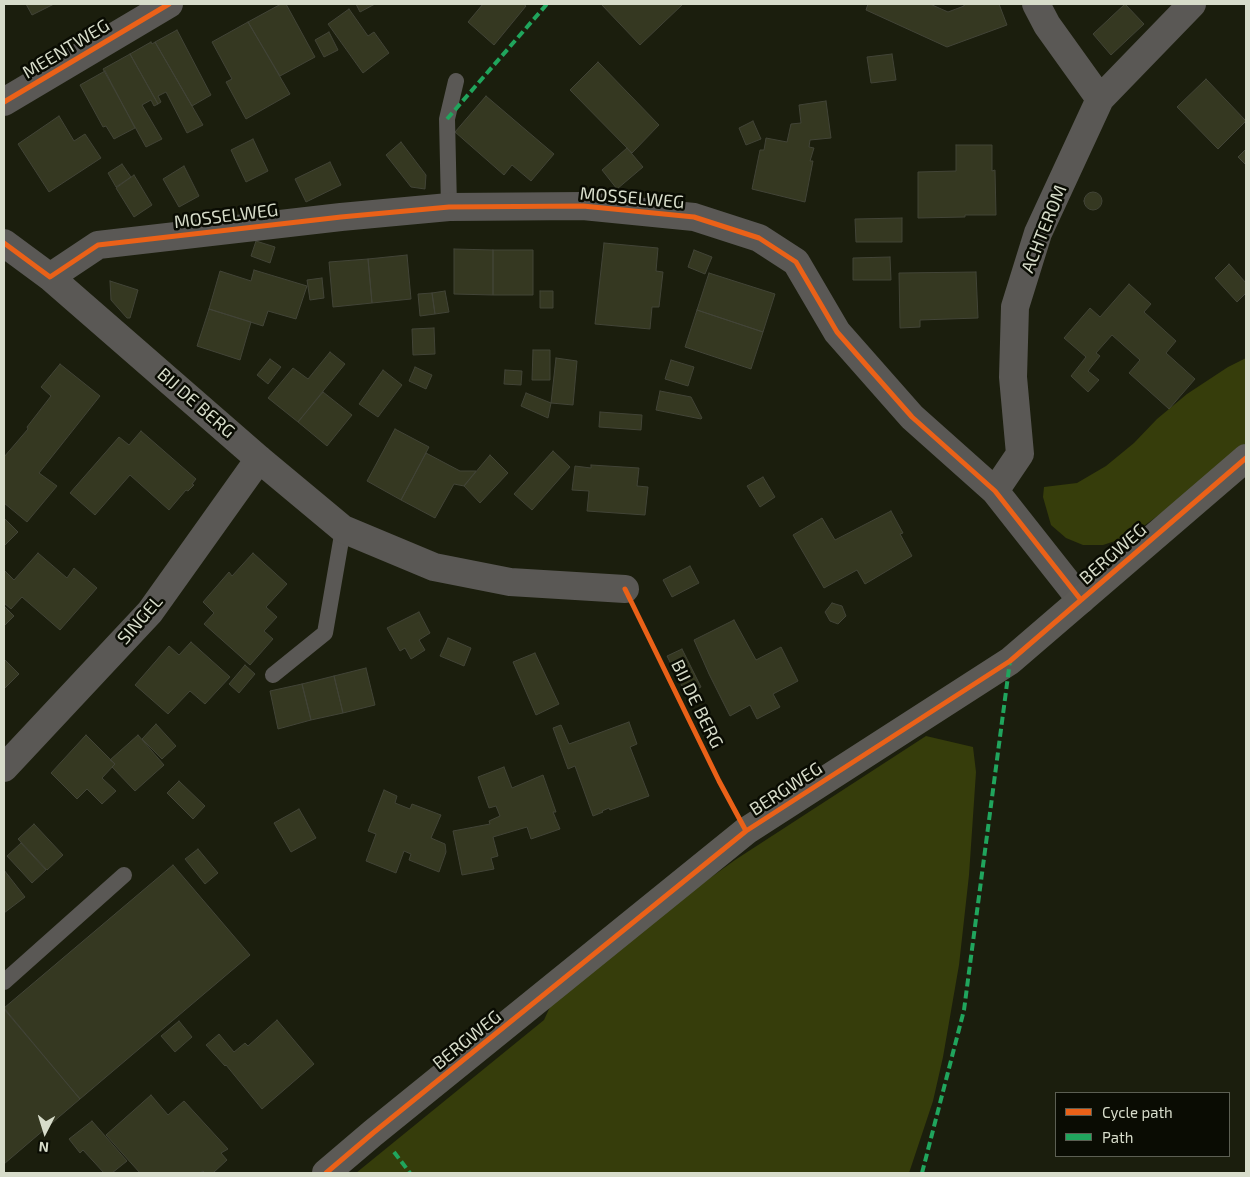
<!DOCTYPE html>
<style>
body{margin:0}
#map{position:relative;width:1250px;height:1177px;overflow:hidden;background:#1b1e0d;font-family:"Exo 2",sans-serif}
canvas{display:block}
.frame{position:absolute;inset:0;border:5px solid #d7dcca;pointer-events:none}
.legend{position:absolute;left:1055px;top:1092px;width:175px;height:65px;box-sizing:border-box;background:#0a0c03;border:1px solid #5c5f53;margin:0;padding:6px 9px;list-style:none;font-size:15px;color:#d7dcca}
.legend li{display:flex;align-items:center;gap:10px;height:25px}
.legend b{width:25px;border:1px solid #5c5f53}
.north{position:absolute;left:20px;top:1107px;width:50px;height:50px;-webkit-text-stroke:4px #0a0c03;paint-order:stroke;rotate:185deg;font-size:14px;font-weight:700;line-height:20px;text-align:center;color:#d7dcca}
.north::after{content:'';display:block;margin:auto;width:18px;height:22px;background:#d7dcca;clip-path:polygon(50% 0,100% 100%,50% 72%,0 100%)}
</style>
<div id="map">
<canvas width="1250" height="1177"></canvas>
<div class="frame"></div>
<ul class="legend">
<li><b style="height:6px;background:#ea6118"></b>Cycle path</li>
<li><b style="height:6px;background:#20a55d"></b>Path</li>
</ul>
<div class="north">N</div>
</div>
<script>
const context = document.querySelector('canvas').getContext('2d');
context.lineJoin = 'round';
function paint(path, color) { context.fillStyle = color; context.fill(path, 'evenodd'); }
const toPath = rows => new Path2D(rows.map(r => 'M' + r).join(''));
function trace(path, color, width, dash) { context.strokeStyle = color; context.lineWidth = width; context.lineCap = dash ? 'butt' : 'round'; context.setLineDash(dash || []); context.stroke(path); }
function label(font, color, halo, rows, align = 'center') {
  context.font = font + ' "Exo 2",sans-serif'; context.lineWidth = 5; context.setLineDash([]); context.textBaseline = 'middle'; context.strokeStyle = halo; context.fillStyle = color; for (const [text, x, y, turn = 0] of rows) {
    context.save(); context.translate(x, y); context.rotate((+turn || 0) * Math.PI / 180); context.textAlign = isNaN(turn) ? turn : align; if (halo) context.strokeText(text, 0, 0); context.fillText(text, 0, 0); context.restore();
  }
}
const green = toPath([
 [1246,358,1246,443,1163,512,1130,536,1103,545,1083,545,1066,538,1051,525,1043,497,1044,487,1077,483,1106,466,1134,443,1157,419,1187,394,1228,367],
 [926,736,973,747,976,772,969,875,959,965,943,1057,933,1101,909,1173,356,1173,544,1020,555,996,652,920,735,860]
]);
const building = toPath([
 [26,4,54,4,32,15,26,4],
 [281,4,286,4,315,57,280,76,248,22,281,4],
 [356,4,375,4,360,12,356,4],
 [483,4,523,4,526,6,494,45,468,22,483,4],
 [601,4,683,4,640,45,601,4],
 [868,4,930,4,948,12,964,6,964,4,999,4,1007,25,947,47,866,10,868,4],
 [1125,4,1144,24,1111,55,1093,34,1125,4],
 [349,9,368,36,374,32,389,53,363,73,328,24,349,9],
 [248,22,290,94,246,119,226,82,232,79,212,42,248,22],
 [177,30,211,95,192,106,155,42,177,30],
 [329,32,338,50,324,57,315,40,329,32],
 [151,42,152,44,155,42,203,125,187,133,166,92,158,96,161,102,158,104,130,54,151,42],
 [130,54,158,104,154,106,151,100,142,105,162,139,146,147,103,69,130,54],
 [892,54,896,80,871,83,867,57,892,54],
 [598,62,659,125,632,153,570,90,598,62],
 [105,71,135,128,114,139,106,126,103,127,80,85,105,71],
 [1206,79,1246,121,1218,149,1177,107,1206,79],
 [486,96,554,154,531,181,512,165,504,175,455,132,486,96],
 [826,101,831,138,810,140,809,147,814,148,810,161,813,161,805,202,752,189,760,150,764,150,766,138,787,142,791,124,801,123,799,105,826,101],
 [59,116,74,141,85,134,101,158,49,192,18,144,59,116],
 [753,121,761,139,746,145,739,128,753,121],
 [253,139,268,171,246,182,231,150,253,139],
 [401,142,426,175,425,189,411,187,386,155,401,142],
 [956,145,992,145,992,171,995,170,996,215,965,215,965,217,918,218,918,172,956,171,956,145],
 [627,148,643,167,617,189,602,170,627,148],
 [1246,149,1246,165,1238,157,1246,149],
 [330,162,341,185,306,202,295,179,330,162],
 [122,164,131,177,116,187,108,173,122,164],
 [184,166,199,196,179,207,163,179,184,166],
 [134,175,152,205,134,217,116,188,134,175],
 '1084 201a9 9 0 1 1 18 0a9 9 0 1 1-18 0Z',
 [902,218,902,242,856,242,855,219,902,218],
 [256,241,275,247,270,263,251,256,256,241],
 [604,243,658,248,656,271,663,272,659,307,652,307,650,329,595,324,604,243],
 [454,249,493,250,493,295,454,294,454,249],
 [493,250,533,250,533,295,493,295,493,250],
 [694,250,712,257,705,274,688,267,694,250],
 [407,255,411,299,372,303,368,259,407,255],
 [890,257,891,280,853,280,853,258,890,257],
 [368,259,372,303,333,307,329,262,368,259],
 [1229,264,1246,283,1246,293,1237,302,1215,278,1229,264],
 [254,270,307,286,296,319,268,311,263,326,209,309,220,271,251,281,254,270],
 [976,272,978,318,920,320,920,327,900,328,899,273,976,272],
 [709,273,775,294,763,332,697,310,709,273],
 [322,278,324,298,310,300,307,280,322,278],
 [110,281,138,290,130,318,127,318,111,300,110,281],
 [1129,284,1151,304,1144,312,1176,341,1166,353,1195,379,1169,409,1129,373,1140,360,1112,335,1096,353,1100,356,1088,371,1099,380,1088,392,1071,376,1086,357,1064,338,1090,308,1100,317,1129,284],
 [445,291,449,312,435,314,432,293,445,291],
 [540,291,553,291,553,308,540,308,540,291],
 [432,293,435,314,420,316,418,294,432,293],
 [209,309,251,322,240,360,197,346,209,309],
 [697,310,763,332,751,369,685,347,697,310],
 [434,328,435,354,413,355,412,329,434,328],
 [533,350,550,350,550,380,532,380,533,350],
 [330,352,345,364,298,422,268,398,293,368,308,379,330,352],
 [556,358,577,361,573,405,551,403,556,358],
 [270,359,281,367,268,384,257,375,270,359],
 [671,360,694,367,688,386,665,379,671,360],
 [60,364,100,396,39,473,57,486,27,522,4,503,4,457,28,429,27,427,51,396,41,387,60,364],
 [415,367,432,375,426,389,409,381,415,367],
 [383,370,402,385,378,417,359,404,383,370],
 [505,370,522,371,521,385,504,384,505,370],
 [660,391,691,397,702,418,701,419,656,410,660,391],
 [323,392,352,415,327,446,298,422,323,392],
 [526,393,551,403,548,418,521,406,526,393],
 [600,412,642,415,641,430,599,427,600,412],
 [395,429,429,447,401,500,367,481,395,429],
 [141,431,196,479,192,484,194,485,188,491,186,490,169,510,130,475,95,515,70,493,119,437,129,445,141,431],
 [553,451,570,467,532,510,514,494,553,451],
 [426,453,460,471,476,471,464,486,454,484,435,518,401,500,426,453],
 [490,455,508,473,480,503,464,486,490,455],
 [591,465,639,468,637,486,648,487,645,515,587,511,589,491,572,490,575,466,591,468,591,465],
 [763,477,775,497,760,507,747,486,763,477],
 [891,511,903,533,900,534,912,556,865,584,857,570,824,588,793,535,822,518,835,540,891,511],
 [4,518,18,532,4,546,4,518],
 [38,553,67,578,74,568,97,588,60,630,22,597,11,609,4,603,4,570,14,580,38,553],
 [253,553,287,584,266,607,277,617,264,631,273,639,250,665,204,624,214,613,203,602,229,572,232,576,253,553],
 [690,566,699,583,672,597,663,580,690,566],
 [832,603,842,606,846,616,838,624,830,621,825,612,832,603],
 [4,606,14,616,4,626,4,606],
 [419,612,430,633,419,640,425,650,411,659,405,648,400,651,387,628,419,612],
 [734,620,756,660,781,647,798,681,773,694,780,707,757,719,750,705,730,716,709,674,694,640,734,620],
 [448,638,471,648,464,666,440,656,448,638],
 [191,642,230,677,205,704,190,691,168,714,135,685,169,646,179,655,191,642],
 [682,649,701,687,686,694,667,656,682,649],
 [535,653,559,704,536,715,513,662,535,653],
 [4,659,19,674,4,689,4,659],
 [245,665,255,674,239,693,229,684,245,665],
 [366,668,375,705,343,713,334,676,366,668],
 [334,676,343,713,311,720,302,684,334,676],
 [302,684,311,720,278,729,270,691,302,684],
 [629,722,637,744,630,747,649,796,610,810,609,808,602,811,603,812,593,816,575,766,568,769,553,728,561,725,569,744,629,722],
 [156,724,176,746,162,759,142,739,156,724],
 [86,735,115,764,102,778,116,791,102,804,87,789,77,799,51,773,86,735],
 [138,735,164,765,135,791,112,767,115,764,110,760,138,735],
 [504,767,512,788,543,775,556,812,553,812,560,829,531,839,527,827,493,837,498,856,491,858,494,869,462,875,453,831,490,824,489,821,500,816,496,806,489,808,478,777,504,767],
 [179,781,205,806,193,819,167,793,179,781],
 [384,790,397,796,395,803,410,809,412,804,441,815,431,838,445,844,446,852,439,872,409,860,411,854,404,851,396,873,366,861,376,834,368,831,384,790],
 [299,809,316,838,291,852,274,823,299,809],
 [34,824,63,855,47,870,18,839,34,824],
 [21,843,46,870,32,883,7,856,21,843],
 [198,849,218,873,205,884,185,859,198,849],
 [173,865,250,955,80,1099,4,1008,173,865],
 [4,870,25,897,4,913,4,870],
 [4,1009,80,1099,4,1164,4,1009],
 [277,1020,314,1064,262,1109,226,1065,225,1066,206,1045,219,1034,234,1052,245,1043,248,1046,277,1020],
 [179,1021,192,1037,175,1052,161,1036,179,1021],
 [151,1095,168,1115,184,1101,228,1149,221,1153,227,1160,213,1173,205,1173,203,1171,200,1173,140,1173,106,1135,151,1095],
 [92,1121,127,1161,112,1173,104,1173,83,1150,80,1153,69,1139,92,1121]
]);
const lane = toPath([
 [449,207,447,119,456,81],
 [273,675,325,633,343,529],
 [4,982,124,875]
]);
const street = toPath([
 [1036,4,1047,25,1100,99],
 [4,102,169,4],
 [4,243,50,277,98,245,341,217,449,207,583,206,694,217,759,238,796,262,837,332,912,417,995,491,1081,600],
 [50,277,259,459,343,529,434,567,510,582,625,589],
 [995,491,1020,454,1013,377,1015,307,1038,233,1100,99,1192,4],
 [4,768,150,612,259,459]
]);
const secondary = toPath([
 [326,1173,373,1133,746,831,1010,661,1246,458]
]);
const quiet = toPath([
 [447,119,547,4],
 [394,1152,410,1173],
 [922,1173,964,1010,1010,661]
]);
const cycleway = toPath([
 [4,102,169,4],
 [4,243,50,277,98,245,341,217,449,207,583,206,694,217,759,238,796,262,837,332,912,417,995,491,1081,600],
 [625,589,719,781,746,831],
 [326,1173,373,1133,746,831,1010,661,1246,458]
]);
const streetNames = [
 ["MEENTWEG",66,49,-31],
 ["MOSSELWEG",632,198,5],
 ["MOSSELWEG",226,216,-7],
 ["ACHTEROM",1044,229,-68],
 ["BIJ DE BERG",196,403,41],
 ["BERGWEG",1113,554,-41],
 ["SINGEL",140,620,-49],
 ["BIJ DE BERG",697,704,64],
 ["BERGWEG",786,789,-33],
 ["BERGWEG",467,1040,-39]
];
paint(green, '#363d0b');
paint(building, '#353821');
trace(building, '#424437', 1);
trace(lane, '#5a5855', 16);
trace(street, '#5a5855', 28);
trace(secondary, '#5c5a56', 28);
trace(quiet, '#20a55d', 4, [8, 4]);
trace(cycleway, '#ea6118', 5);
label('18px', '#d7dcca', '#0a0c03', streetNames);
</script>
